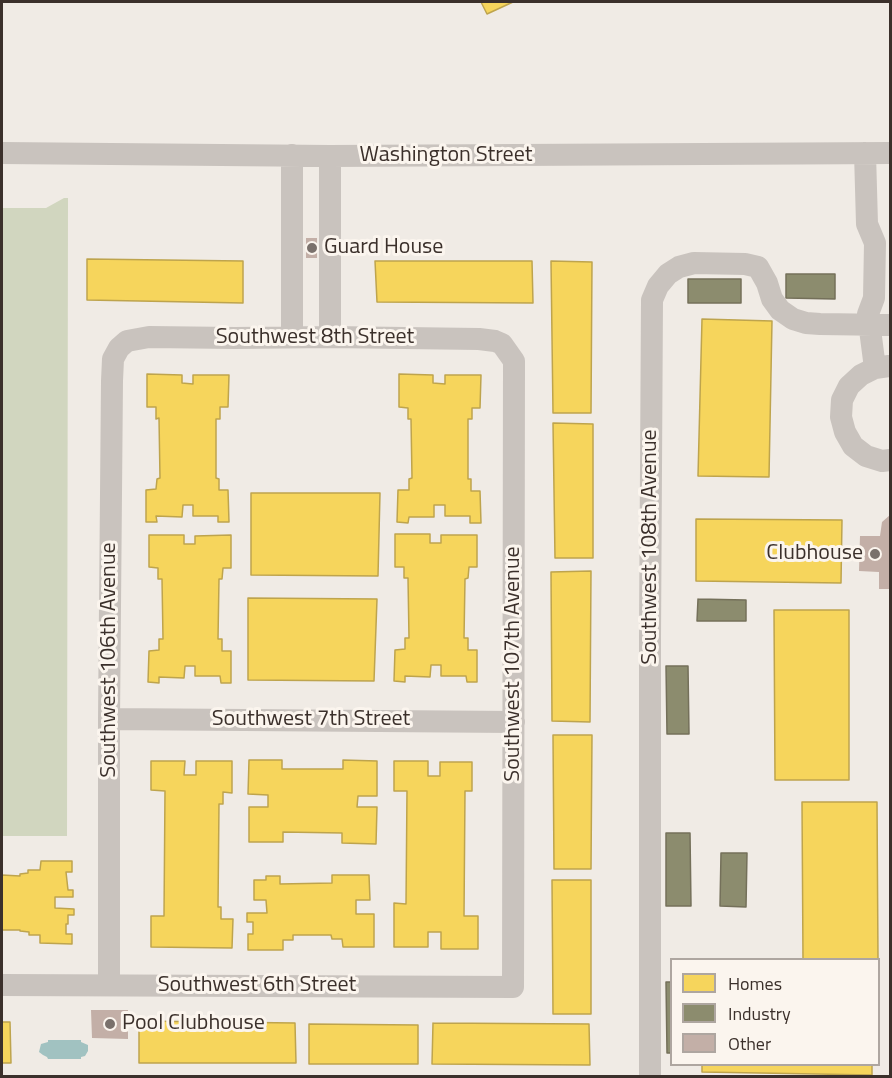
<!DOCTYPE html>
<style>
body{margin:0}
#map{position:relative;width:892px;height:1078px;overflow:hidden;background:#f0ebe5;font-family:"Titillium Web",sans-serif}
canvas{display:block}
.frame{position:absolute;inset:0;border:3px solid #3b302b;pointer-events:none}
.legend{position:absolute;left:670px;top:958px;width:210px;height:108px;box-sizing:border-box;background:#fbf5ee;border:2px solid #aea6a0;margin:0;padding:8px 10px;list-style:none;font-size:18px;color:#3b302b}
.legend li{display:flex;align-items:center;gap:12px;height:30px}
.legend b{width:30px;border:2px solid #aea6a0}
</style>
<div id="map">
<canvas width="892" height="1078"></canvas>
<div class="frame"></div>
<ul class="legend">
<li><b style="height:16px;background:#f6d55c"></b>Homes</li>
<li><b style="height:16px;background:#8c8c6e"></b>Industry</li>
<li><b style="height:16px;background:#c3afa7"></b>Other</li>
</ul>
</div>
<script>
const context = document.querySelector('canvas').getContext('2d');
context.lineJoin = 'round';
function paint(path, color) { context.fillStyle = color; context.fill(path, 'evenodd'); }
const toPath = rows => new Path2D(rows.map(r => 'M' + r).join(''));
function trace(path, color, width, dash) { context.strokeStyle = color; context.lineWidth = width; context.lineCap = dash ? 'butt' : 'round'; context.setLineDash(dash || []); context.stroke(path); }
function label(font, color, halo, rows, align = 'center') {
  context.font = font + ' "Titillium Web",sans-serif'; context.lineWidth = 6; context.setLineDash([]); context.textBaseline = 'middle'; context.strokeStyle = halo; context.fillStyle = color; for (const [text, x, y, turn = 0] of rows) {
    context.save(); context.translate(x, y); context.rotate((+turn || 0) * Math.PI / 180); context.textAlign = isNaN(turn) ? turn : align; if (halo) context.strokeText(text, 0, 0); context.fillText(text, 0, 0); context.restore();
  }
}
const green = toPath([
 [64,198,68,198,67,836,2,836,2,208,46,208]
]);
const water = toPath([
 [48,1040,81,1040,81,1042,88,1045,88,1051,85,1056,81,1057,81,1059,48,1059,47,1057,43,1055,39,1052,41,1044,48,1042]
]);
const homes = toPath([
 [481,2,513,2,487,14,481,2],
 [87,259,243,261,243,303,87,300,87,259],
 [375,261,532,261,533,303,377,302,375,261],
 [551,261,592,262,591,413,553,413,551,261],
 [702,319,772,321,769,477,698,476,702,319],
 [147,374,182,375,182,383,193,384,193,375,229,375,228,407,220,407,220,419,216,419,216,478,219,479,219,490,228,490,229,522,218,522,218,516,193,516,193,505,183,505,182,517,156,516,157,522,146,522,146,490,156,489,157,479,160,478,159,418,156,419,156,407,147,407,147,374],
 [399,374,433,375,433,383,445,384,445,375,481,375,480,408,472,408,472,419,468,419,468,479,471,479,471,491,480,491,481,523,470,523,470,516,445,516,445,505,434,505,434,517,409,517,408,523,397,522,398,490,409,490,409,479,412,478,411,419,408,419,408,408,399,407,399,374],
 [553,423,593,424,593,558,555,558,553,423],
 [251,493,380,493,378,576,251,575,251,493],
 [696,519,842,520,841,583,696,581,696,519],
 [395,534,430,534,430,543,441,543,441,535,477,535,477,567,469,567,468,578,465,579,464,638,468,638,468,650,477,650,477,682,467,682,466,676,441,676,441,665,431,665,430,677,405,676,405,682,394,681,395,650,405,649,405,638,409,638,408,578,404,578,404,567,395,567,395,534],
 [149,535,184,535,184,544,195,544,195,536,231,535,231,568,223,568,222,579,219,579,218,639,222,639,222,651,231,651,231,683,221,683,220,676,195,676,195,666,185,666,184,678,159,677,159,683,148,682,149,651,159,650,159,639,163,639,162,579,158,579,158,568,149,567,149,535],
 [591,571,590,722,552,721,551,572,591,571],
 [248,598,377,599,374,681,248,680,248,598],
 [774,610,849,610,849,780,775,780,774,610],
 [553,735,592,735,591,869,554,869,553,735],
 [249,760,282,760,282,769,343,769,343,760,377,761,377,796,358,796,357,807,377,807,376,844,342,843,342,833,283,832,283,842,249,842,249,807,268,807,268,795,248,794,249,760],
 [151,761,185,761,184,775,196,775,196,761,232,761,232,793,223,792,223,804,219,804,218,907,221,907,221,919,233,919,232,948,151,947,151,916,164,916,165,791,151,790,151,761],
 [394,761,428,761,428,776,440,776,440,762,472,762,472,791,465,791,464,916,478,916,478,949,441,949,441,932,428,932,428,947,394,947,394,903,406,904,407,791,394,791,394,761],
 [802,802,877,802,878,960,803,960,802,802],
 [41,861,72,861,72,872,66,872,68,890,73,890,73,897,55,897,55,908,74,909,74,915,68,915,68,924,66,924,66,934,72,934,72,944,40,943,40,935,29,935,29,932,20,931,20,930,2,930,2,875,20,876,20,874,28,873,28,870,40,870,41,861],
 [332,875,369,875,370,900,356,900,356,914,374,914,374,947,343,947,342,939,332,939,331,935,293,935,293,940,283,940,283,950,248,950,248,934,253,934,253,922,247,922,247,913,267,913,266,900,254,900,254,880,266,880,266,876,280,876,280,884,332,883,332,875],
 [552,880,591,880,591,1014,553,1014,552,880],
 [139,1021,295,1023,296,1063,139,1063,139,1021],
 [2,1022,10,1022,11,1063,2,1063,2,1022],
 [433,1023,589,1024,590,1065,432,1064,433,1023],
 [309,1024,418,1025,418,1064,309,1064,309,1024],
 [702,1064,872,1064,872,1075,702,1072,702,1064]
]);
const industry = toPath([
 [786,274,835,274,835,299,786,298,786,274],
 [688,279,741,279,741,303,688,303,688,279],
 [698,599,746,600,746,621,697,621,698,599],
 [666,666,688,666,689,734,667,734,666,666],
 [666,833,690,833,691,906,666,906,666,833],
 [721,853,747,853,746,907,720,906,721,853],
 [666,982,672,982,672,1053,667,1053,666,982]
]);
const building = toPath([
 [306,238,317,238,317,258,306,258],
 [890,515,890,589,879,589,879,572,859,571,860,536,880,536,882,522],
 [91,1010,128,1010,128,1039,92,1038]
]);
const street = toPath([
 [2,153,330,156,890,153],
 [865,153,867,224,875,243,874,298,868,314,875,368],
 [292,337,292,155],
 [330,337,330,156],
 [889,366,875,368,861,375,849,386,842,400,841,417,845,432,853,446,866,456,882,461,890,460],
 [109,719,514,722],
 [2,985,513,987,514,361,502,344,495,341,479,339,330,337,235,338,149,337,127,341,119,348,113,359,112,381,109,719,109,985],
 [650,1076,650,637,652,300,658,286,668,274,679,267,694,263,745,264,758,267,767,283,772,299,780,310,793,319,806,323,820,324,890,325]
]);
const markers = [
 [312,248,6,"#7a716c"],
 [875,554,6,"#7a716c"],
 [110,1024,6,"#7a716c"]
];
const streetNames = [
 ["Washington Street",446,156],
 ["Southwest 8th Street",315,338],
 ["Southwest 108th Avenue",651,547,-90],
 ["Southwest 106th Avenue",110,660,-90],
 ["Southwest 107th Avenue",514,664,-90],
 ["Southwest 7th Street",311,720],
 ["Southwest 6th Street",257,986]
];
const poiNames = [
 ["Guard House",324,248],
 ["Clubhouse",863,554,"right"],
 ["Pool Clubhouse",122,1024]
];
paint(green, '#d1d6bf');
paint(water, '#a1c2c1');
paint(homes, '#f6d55c');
trace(homes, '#bea44d', 1.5);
paint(industry, '#8c8c6e');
trace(industry, '#74705a', 1.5);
paint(building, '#c3afa7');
trace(street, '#c9c3be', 22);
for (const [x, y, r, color] of markers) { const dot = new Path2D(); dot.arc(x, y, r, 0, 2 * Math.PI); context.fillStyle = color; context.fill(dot); trace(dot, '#fbf5ee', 2); }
label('22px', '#3b302b', '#fbf5ee', streetNames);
label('22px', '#3b302b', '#fbf5ee', poiNames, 'left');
</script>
